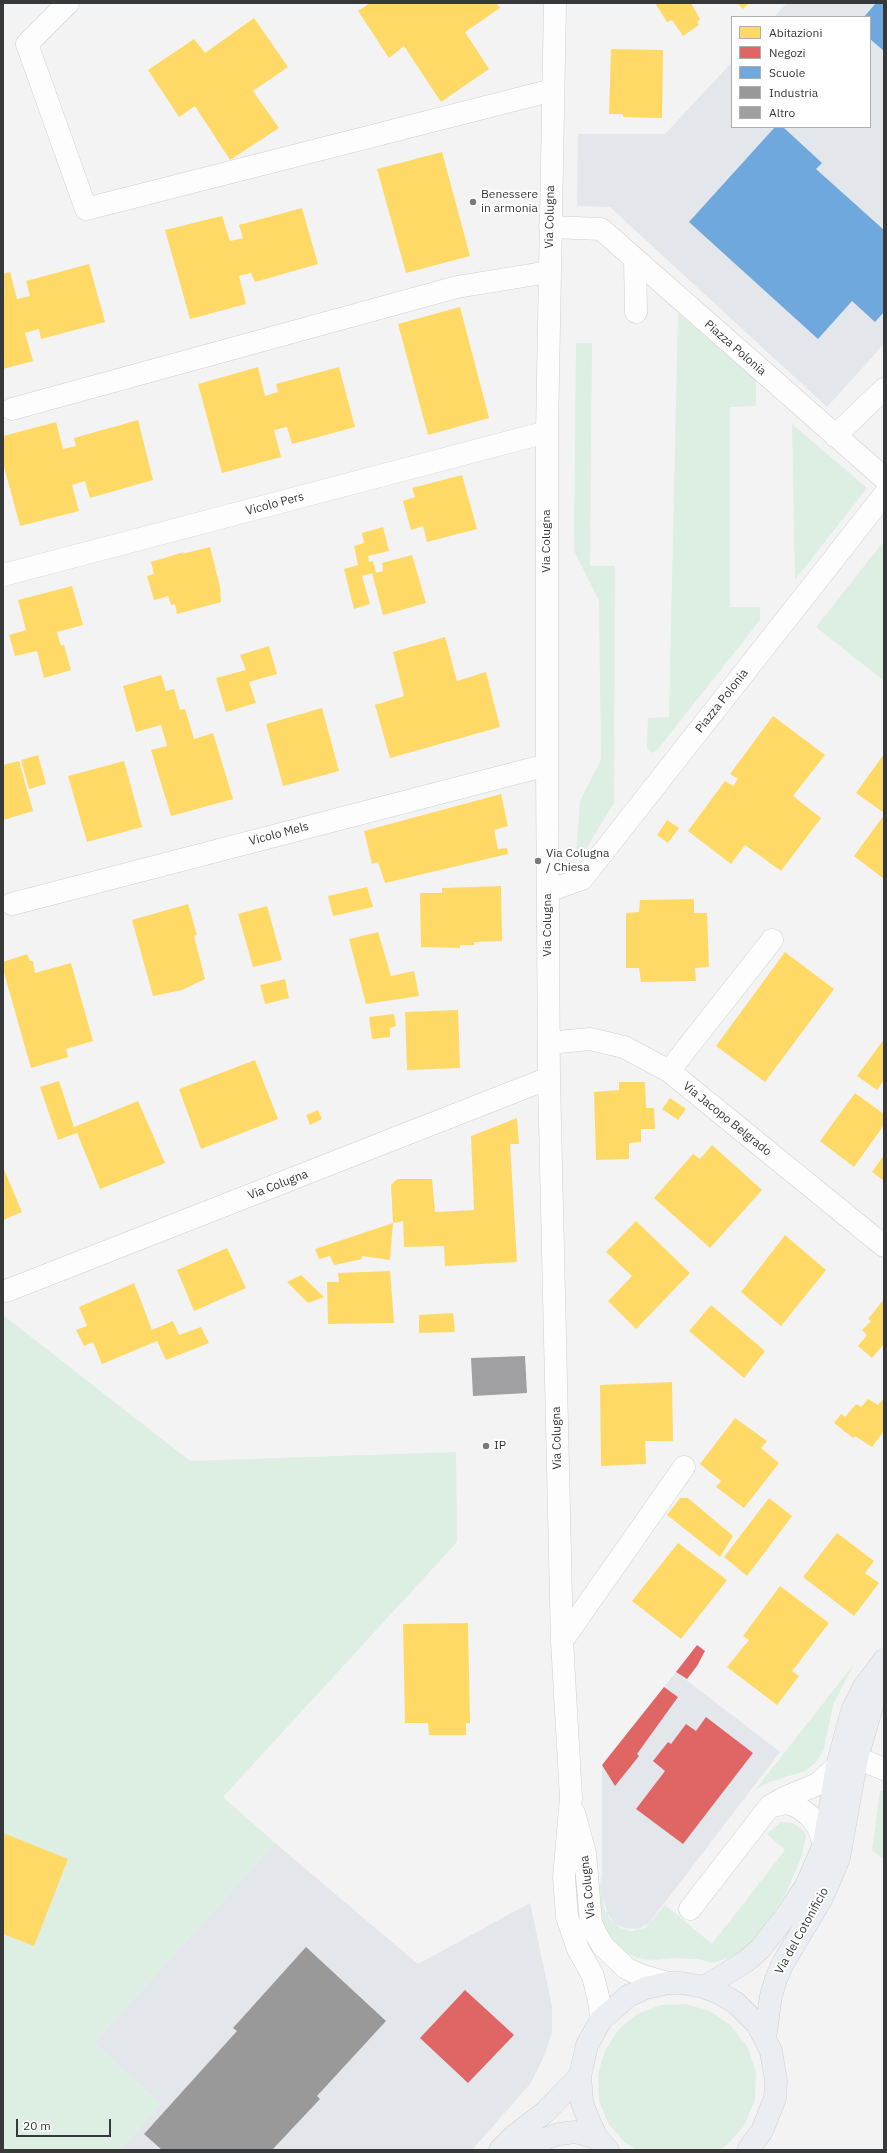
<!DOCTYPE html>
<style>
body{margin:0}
#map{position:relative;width:887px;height:2153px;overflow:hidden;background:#f3f3f4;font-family:"IBM Plex Sans",sans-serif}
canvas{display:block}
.frame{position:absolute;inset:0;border:4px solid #373839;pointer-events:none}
.legend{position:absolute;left:731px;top:16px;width:140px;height:112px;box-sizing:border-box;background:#fff;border:1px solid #afafb0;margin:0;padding:5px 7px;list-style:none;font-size:12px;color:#373839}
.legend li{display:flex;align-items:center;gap:8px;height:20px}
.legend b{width:20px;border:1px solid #afafb0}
.scale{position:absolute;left:16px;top:2119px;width:95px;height:18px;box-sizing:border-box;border:2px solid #373839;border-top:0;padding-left:5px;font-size:12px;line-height:14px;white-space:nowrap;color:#373839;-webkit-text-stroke:3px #fff;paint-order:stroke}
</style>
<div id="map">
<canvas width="887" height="2153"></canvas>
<div class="frame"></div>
<ul class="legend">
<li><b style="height:11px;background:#ffd966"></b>Abitazioni</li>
<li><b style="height:11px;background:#e06666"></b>Negozi</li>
<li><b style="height:11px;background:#6fa8dc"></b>Scuole</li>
<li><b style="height:11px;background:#999"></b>Industria</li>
<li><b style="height:11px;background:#a0a0a2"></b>Altro</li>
</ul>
<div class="scale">20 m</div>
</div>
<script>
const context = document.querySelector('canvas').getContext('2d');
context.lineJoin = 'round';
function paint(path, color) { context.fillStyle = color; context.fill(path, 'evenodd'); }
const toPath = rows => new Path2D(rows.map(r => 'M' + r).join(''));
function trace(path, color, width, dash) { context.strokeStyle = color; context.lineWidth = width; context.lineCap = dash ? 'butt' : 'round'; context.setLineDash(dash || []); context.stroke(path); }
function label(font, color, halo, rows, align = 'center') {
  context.font = font + ' "IBM Plex Sans",sans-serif'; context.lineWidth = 4; context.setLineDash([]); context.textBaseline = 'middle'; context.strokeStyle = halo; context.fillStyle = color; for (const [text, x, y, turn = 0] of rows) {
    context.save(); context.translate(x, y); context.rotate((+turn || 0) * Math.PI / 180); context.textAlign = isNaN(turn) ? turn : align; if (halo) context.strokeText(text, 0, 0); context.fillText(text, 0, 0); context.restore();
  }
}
const built = toPath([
 [787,3,884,3,884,344,827,407,610,207,577,206,578,134,665,134,732,62,732,127,870,127,870,17,774,17],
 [676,1672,780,1752,649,1923,638,1929,626,1928,615,1924,607,1913,602,1893,602,1765],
 [275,1843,418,1964,530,1903,552,2006,552,2033,544,2056,531,2083,472,2150,120,2150,160,2104,94,2043]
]);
const green = toPath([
 [678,313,756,380,756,406,730,407,730,607,760,607,760,620,658,749,652,753,647,748,648,718,669,717],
 [576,343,592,343,590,566,615,566,614,803,584,852,576,855,580,801,601,760,599,601,574,551],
 [792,424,867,488,795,580],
 [884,541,884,681,816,627],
 [3,1315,190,1461,456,1452,457,1542,223,1797,275,1843,94,2043,160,2104,120,2150,3,2150],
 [854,1664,833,1705,824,1749,817,1761,805,1771,769,1782,755,1790],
 [880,1791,884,1791,884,1859,872,1851],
 [781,1822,793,1823,804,1831,806,1836,801,1858,787,1891,763,1931,744,1950,734,1956,714,1963,697,1959,675,1958,653,1960,637,1958,621,1950,602,1926,598,1902,601,1876,604,1908,610,1919,620,1928,631,1931,645,1928,665,1905,712,1944,785,1850,767,1834],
 [685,2004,710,2011,730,2025,747,2046,756,2072,755,2100,744,2126,726,2146,719,2150,636,2150,624,2142,608,2123,599,2100,598,2074,605,2051,618,2030,637,2014,661,2005]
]);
const homes = toPath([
 [370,3,496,3,500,8,465,32,489,69,441,102,404,46,389,58,358,11],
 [655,3,691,3,700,19,697,22,699,25,683,36,672,20,667,22],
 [737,3,749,3,743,9],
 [254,18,288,67,253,91,279,128,230,160,195,106,179,117,148,70,194,39,205,53],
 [611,49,663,50,662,118,623,117,623,114,609,114],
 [442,152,470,256,406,273,377,169],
 [302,208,318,264,255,282,251,273,239,276,246,304,190,319,165,230,222,216,230,241,243,238,239,225],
 [89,264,105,322,41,339,39,329,25,333,33,361,3,369,3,274,10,272,17,299,30,296,26,281],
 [460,307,489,418,428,435,398,324],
 [258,367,265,396,278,392,276,384,339,367,355,427,292,444,287,427,274,430,281,457,222,473,198,384],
 [138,420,153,480,90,498,85,481,72,485,79,511,20,526,3,463,3,436,56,422,63,449,76,446,74,438],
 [462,475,477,529,427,542,423,526,411,530,403,501,415,497,412,488],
 [383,527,389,551,368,556,369,562,373,561,376,573,383,571,382,563,412,555,426,603,383,615,372,573,362,576,370,604,354,609,344,569,358,565,354,546,364,543,362,533],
 [210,547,220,587,221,602,177,614,175,604,171,605,168,596,154,600,147,576,154,574,151,562,184,552,182,554],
 [72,586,83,625,57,632,61,646,64,645,71,670,44,678,37,651,15,656,9,635,26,630,18,600],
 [445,637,457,681,486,672,500,727,390,758,375,705,404,696,393,652],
 [269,646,277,674,249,682,256,703,226,712,216,678,246,670,240,655],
 [161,675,166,691,174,689,180,710,185,709,194,739,213,733,233,799,171,816,151,750,167,746,161,725,136,732,123,686],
 [322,708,339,771,283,786,266,724],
 [773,716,825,755,793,796,821,818,781,871,745,845,731,864,688,831,725,781,733,786,738,779,730,774],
 [884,754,884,813,856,793],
 [38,755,46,784,29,789,21,760],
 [19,761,33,811,3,820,3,765],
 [124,761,142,827,87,842,68,776],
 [501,794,508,826,494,830,498,849,507,848,508,854,385,883,378,862,372,864,364,831],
 [884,815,884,879,854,856],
 [667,820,679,828,668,843,657,835],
 [501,886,502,941,474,942,474,945,460,945,460,948,421,947,420,893,442,893,442,888],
 [367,887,373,907,333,916,328,896],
 [694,899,694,913,707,913,709,967,695,968,696,981,641,982,639,968,626,968,626,913,639,912,640,900],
 [188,904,197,935,194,936,205,979,182,990,153,996,132,920],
 [267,906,282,960,253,967,238,914],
 [378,932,391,976,414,971,419,996,366,1004,349,939],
 [785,952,834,989,765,1082,716,1046],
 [27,954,30,961,33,961,35,973,71,963,93,1041,66,1049,68,1057,31,1068,3,969,3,962],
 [285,979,289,998,265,1004,260,985],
 [458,1010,460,1068,407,1070,405,1012],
 [394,1014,396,1026,390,1028,390,1037,372,1039,369,1017],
 [884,1039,884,1080,877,1090,857,1076],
 [255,1060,278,1119,201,1149,179,1089],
 [59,1081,74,1127,138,1101,165,1163,100,1189,77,1133,58,1140,40,1087],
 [619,1082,645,1082,646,1108,654,1108,655,1129,641,1129,641,1142,629,1143,629,1159,596,1160,594,1092,619,1090],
 [855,1093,884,1114,884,1125,854,1167,820,1141],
 [670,1098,686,1109,678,1120,662,1109],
 [318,1110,322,1119,310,1125,306,1115],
 [517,1118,519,1144,510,1144,517,1262,445,1266,444,1246,404,1247,403,1221,393,1223,391,1185,397,1179,432,1179,435,1212,474,1210,471,1136],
 [712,1145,762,1190,710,1248,654,1198,693,1154,700,1159],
 [884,1155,884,1181,872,1172],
 [3,1167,22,1212,3,1220],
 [636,1221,690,1273,636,1329,608,1301,632,1276,606,1252],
 [393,1223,390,1260,362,1256,362,1259,334,1265,330,1256,319,1259,315,1249],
 [785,1235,826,1270,781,1326,741,1292],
 [227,1248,246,1288,194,1311,177,1270],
 [390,1271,394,1323,328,1324,327,1282,339,1282,338,1273],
 [301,1275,324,1297,308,1303,287,1282],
 [134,1283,152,1330,173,1321,179,1335,201,1327,209,1343,166,1360,157,1341,102,1364,93,1342,84,1346,76,1330,87,1326,79,1307],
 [884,1299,884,1347,882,1346,872,1358,858,1346,867,1335,862,1330,871,1321,868,1319],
 [711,1305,765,1351,744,1378,689,1331],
 [453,1313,455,1332,419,1333,419,1315],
 [672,1382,673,1441,645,1441,646,1464,601,1466,600,1385],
 [884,1398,884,1431,872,1447,855,1436,853,1438,834,1423,841,1414,845,1417,856,1404,861,1407,868,1399,878,1405],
 [735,1418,767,1441,761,1448,779,1463,744,1508,716,1487,721,1481,700,1464],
 [680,1498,688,1498,733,1536,720,1557,667,1515],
 [769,1498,792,1516,747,1576,724,1557],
 [837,1533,874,1561,865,1573,879,1583,854,1616,803,1577],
 [678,1543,727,1580,681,1639,632,1601],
 [780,1586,829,1623,792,1671,799,1676,777,1705,727,1667,749,1640,743,1636],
 [468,1623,470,1723,466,1723,466,1735,429,1735,428,1723,405,1723,403,1624],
 [3,1833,68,1859,34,1946,3,1934]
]);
const shops = toPath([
 [697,1645,705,1651,697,1666,687,1679,676,1672],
 [664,1687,678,1697,637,1754,639,1756,615,1786,602,1765],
 [706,1717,753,1753,683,1844,636,1809,665,1771,653,1761,668,1742,671,1744,686,1724,696,1731],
 [465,1990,514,2035,468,2083,420,2038]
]);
const schools = toPath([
 [876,3,884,3,884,51,870,39,870,17,864,17],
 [775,127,783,127,822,163,816,169,884,230,884,312,875,322,852,301,818,339,689,222]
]);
const industry = toPath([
 [306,1947,386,2021,317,2096,320,2099,272,2150,162,2150,144,2134,237,2031,233,2028]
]);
const building = toPath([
 [525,1356,527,1393,473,1396,471,1358]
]);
const minor = toPath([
 [68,3,27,44,86,209,553,90],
 [555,3,547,432,547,765,549,1078,562,1641,571,1798,564,1877,567,1917,578,1949,593,1976,600,2005,601,2020],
 [550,227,601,229,884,478],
 [635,260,636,312],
 [12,409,457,287,549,272],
 [835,436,884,389],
 [3,575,547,432],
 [548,891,582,879,884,495],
 [12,904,547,765],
 [549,1043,590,1039,624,1047,669,1071,884,1246],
 [669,1071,772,940],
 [6,1291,549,1078],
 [562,1641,684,1467],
 [857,1758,884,1769],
 [772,1806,787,1803,798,1807,810,1816,818,1827,824,1844],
 [574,1813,585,1853,591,1923,597,1936,603,1946,626,1968,640,1975,668,1983],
 [690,1909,770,1806,784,1798,818,1784,837,1766]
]);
const major = toPath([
 [704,1987,745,1962,760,1949,786,1916,806,1886,824,1844,837,1766,852,1711,864,1687,884,1660],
 [765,2038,771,1996,776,1979,783,1963,822,1898,839,1858,857,1758,874,1700,884,1678],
 [500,2150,514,2136,544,2113,580,2076],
 [523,2150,542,2140,559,2134,575,2132,597,2138],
 [608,2150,597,2138,588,2119,582,2102,580,2076,587,2045,601,2020,628,1996,646,1988,668,1983,681,1983,704,1987,719,1993,736,2003,757,2024,771,2051,776,2081,775,2098,762,2131,748,2150]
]);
const markers = [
 [473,202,4,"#79797a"],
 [538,861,4,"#79797a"],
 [486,1446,4,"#79797a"]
];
const poiNames = [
 ["Benessere",481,195],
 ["in armonia",481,209],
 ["Via Colugna",546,854],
 ["/ Chiesa",546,868],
 ["IP",494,1446]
];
const streetNames = [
 ["Via Colugna",550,217,-89],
 ["Piazza Polonia",735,348,41],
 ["Vicolo Pers",275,504,-15],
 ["Via Colugna",547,541,-90],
 ["Piazza Polonia",722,701,-52],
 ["Vicolo Mels",279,834,-15],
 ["Via Colugna",548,925,-90],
 ["Via Jacopo Belgrado",727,1119,39],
 ["Via Colugna",278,1185,-21],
 ["Via Colugna",557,1438,-91],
 ["Via Colugna",588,1887,-96],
 ["Via del Cotonificio",802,1931,-61]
];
paint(built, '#e3e6eb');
paint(green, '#ddeee2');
paint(homes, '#ffd966');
paint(shops, '#e06666');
paint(schools, '#6fa8dc');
paint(industry, '#999');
paint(building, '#a0a0a2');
trace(minor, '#cfcfd0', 23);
trace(major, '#cfcfd0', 23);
trace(minor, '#fdfdfd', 22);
trace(major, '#eaedf1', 22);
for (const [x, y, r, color] of markers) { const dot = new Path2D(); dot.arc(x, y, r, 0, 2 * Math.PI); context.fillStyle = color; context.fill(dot); trace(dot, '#fff', 1.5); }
label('12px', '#373839', '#fff', poiNames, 'left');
label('12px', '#373839', '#fff', streetNames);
</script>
